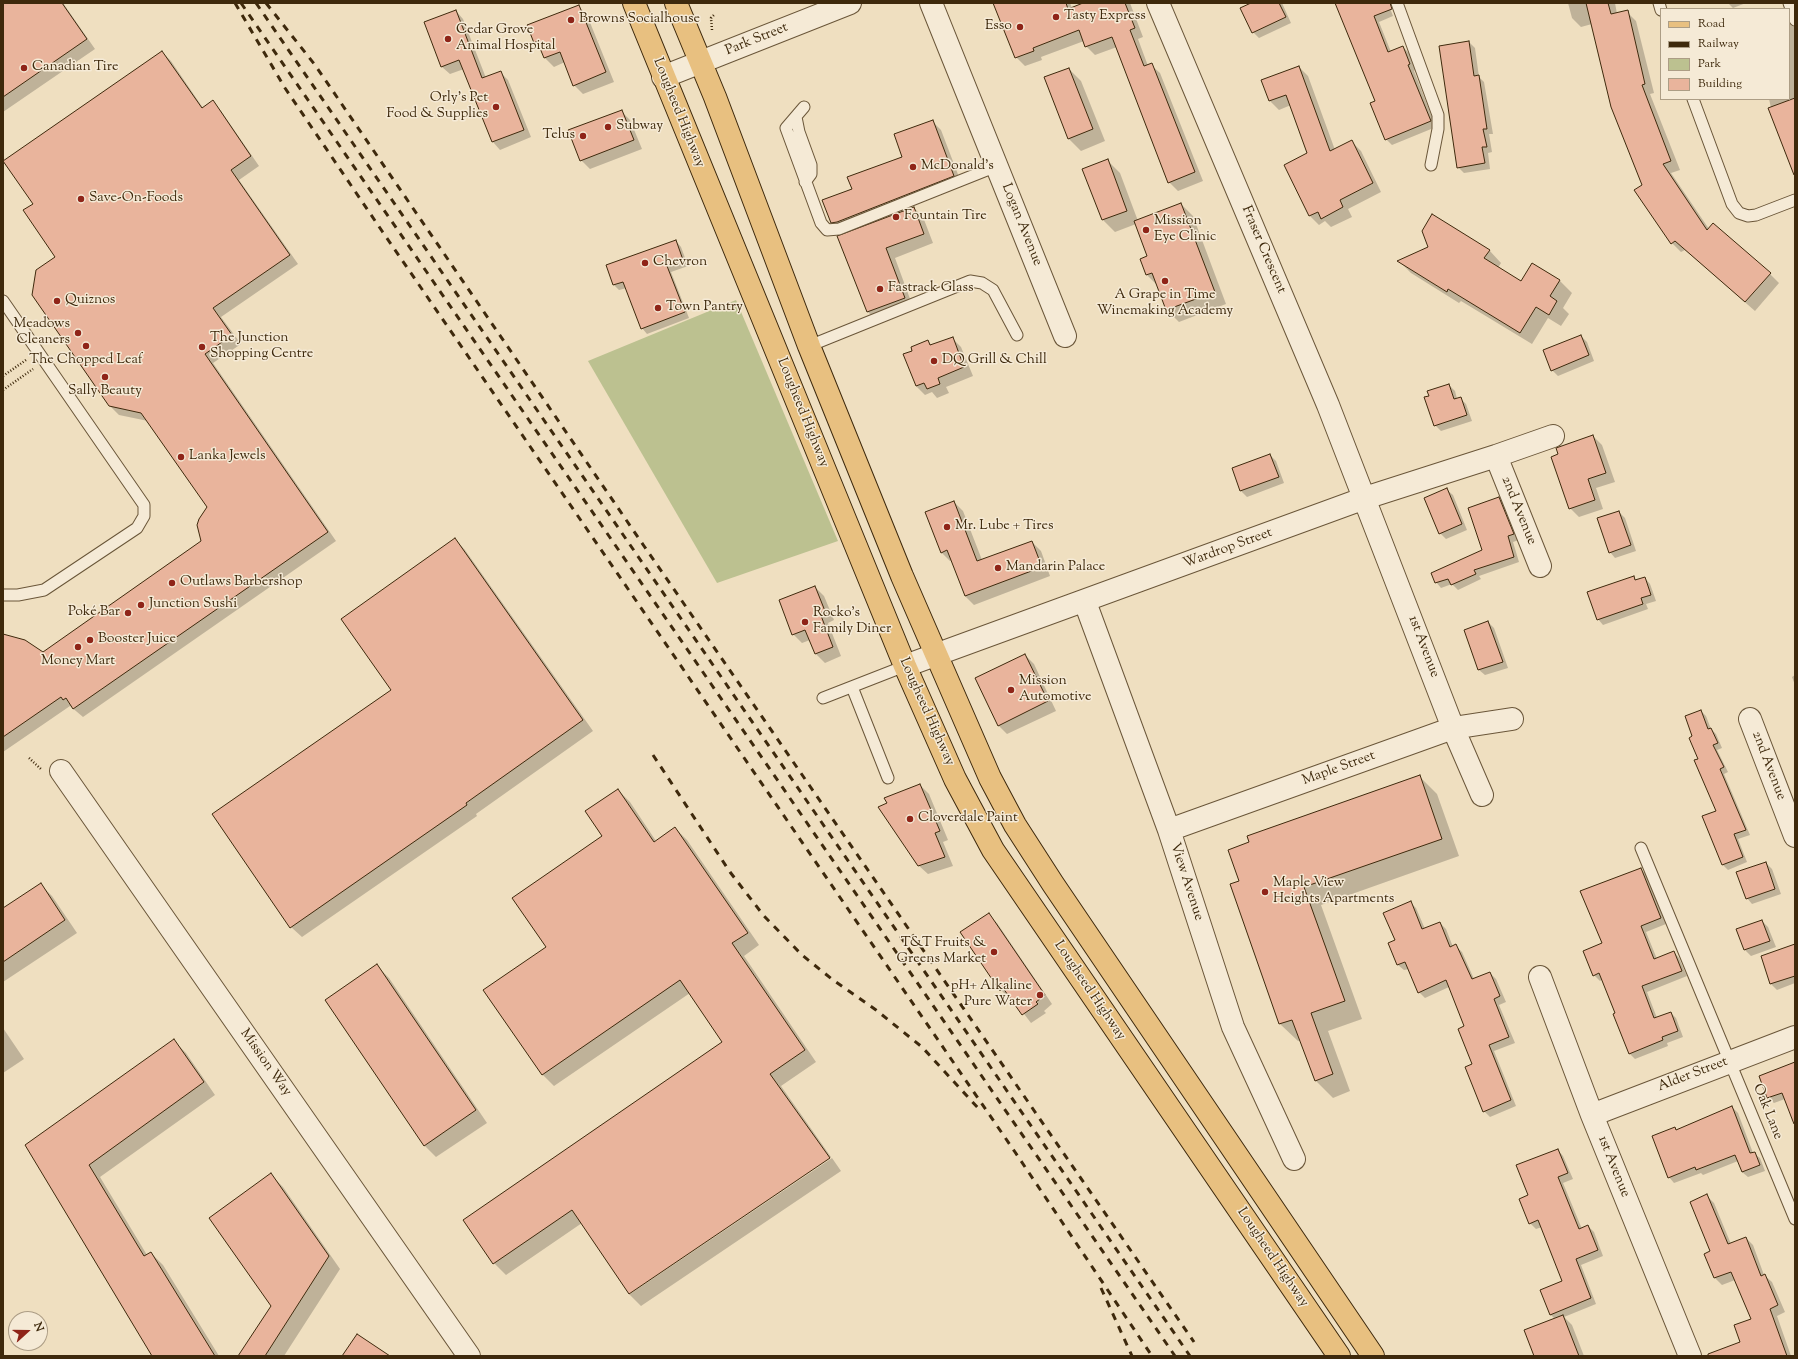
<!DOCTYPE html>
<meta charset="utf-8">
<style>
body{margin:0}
#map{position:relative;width:1798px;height:1359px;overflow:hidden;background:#efdfc0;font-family:"Sorts Mill Goudy",serif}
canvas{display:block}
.frame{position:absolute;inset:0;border:4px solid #3e290c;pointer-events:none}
.legend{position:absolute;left:1660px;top:8px;width:130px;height:92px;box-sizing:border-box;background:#f5ead6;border:1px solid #ac9d85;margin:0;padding:5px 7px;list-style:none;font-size:12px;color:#3e290c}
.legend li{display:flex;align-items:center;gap:8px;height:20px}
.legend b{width:20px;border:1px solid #ac9d85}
.north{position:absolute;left:8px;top:1311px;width:40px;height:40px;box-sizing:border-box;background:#f5ead6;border:1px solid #ac9d85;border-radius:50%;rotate:69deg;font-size:11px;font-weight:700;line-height:16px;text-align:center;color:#3e290c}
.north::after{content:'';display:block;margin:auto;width:14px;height:18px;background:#8f2418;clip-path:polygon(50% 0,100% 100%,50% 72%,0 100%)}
</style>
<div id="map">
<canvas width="1798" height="1359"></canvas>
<div class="frame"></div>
<ul class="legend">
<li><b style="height:5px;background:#e8c080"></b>Road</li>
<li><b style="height:5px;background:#3e290c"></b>Railway</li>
<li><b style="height:11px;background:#bcc190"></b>Park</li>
<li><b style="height:11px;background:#e9b49c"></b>Building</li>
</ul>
<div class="north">N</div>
</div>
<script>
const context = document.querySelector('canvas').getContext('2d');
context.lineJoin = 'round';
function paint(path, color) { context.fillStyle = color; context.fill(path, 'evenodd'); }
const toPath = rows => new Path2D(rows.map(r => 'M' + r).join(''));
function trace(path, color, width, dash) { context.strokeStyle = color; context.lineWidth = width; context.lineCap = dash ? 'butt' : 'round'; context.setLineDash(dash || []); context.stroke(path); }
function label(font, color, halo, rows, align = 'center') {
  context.font = font + ' "Sorts Mill Goudy",serif'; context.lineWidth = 3; context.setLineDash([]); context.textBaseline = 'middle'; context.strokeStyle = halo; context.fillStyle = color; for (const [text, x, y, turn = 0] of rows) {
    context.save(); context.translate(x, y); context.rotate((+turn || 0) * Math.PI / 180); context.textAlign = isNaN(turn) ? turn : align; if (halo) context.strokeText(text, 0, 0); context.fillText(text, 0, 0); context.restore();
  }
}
const green = toPath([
 [736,300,838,541,717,583,588,361]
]);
const shadow = toPath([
 [3,3,63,3,95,49,3,112],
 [994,3,1070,3,1072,8,1085,3,1130,3,1143,37,1138,39,1148,66,1151,65,1160,73,1203,181,1178,191,1169,182,1117,47,1095,55,1086,46,1084,41,1041,57,1042,60,1025,66,1016,57],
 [1253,3,1282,3,1291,23,1259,38,1253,32],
 [1336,3,1388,3,1393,16,1379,22,1391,52,1403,47,1409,53,1415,70,1414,71,1436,127,1392,145,1386,139,1376,102],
 [1568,3,1615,3,1617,14,1627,12,1636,21,1654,93,1650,94,1680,170,1671,173,1709,229,1770,274,1779,283,1755,311,1685,250,1681,252,1672,243,1643,185,1592,24,1581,27,1572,18],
 [1728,3,1746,3,1733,8],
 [578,6,587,15,614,82,583,94,574,85,565,62,554,67,545,58,541,49,535,42],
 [456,11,463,19,486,78,500,72,508,80,531,137,500,150,493,142,464,69,450,74,442,67,425,23],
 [1789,19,1795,28,1795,176,1769,109,1771,108,1769,99,1789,99],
 [1469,42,1475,48,1479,77,1484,82,1493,134,1489,134,1492,152,1488,153,1490,169,1464,173,1458,167],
 [162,52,171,61,203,108,212,102,221,111,259,166,239,180,298,264,221,317,241,344,213,363,336,541,83,717,70,706,3,752,3,636,44,653,202,541,208,507,148,421,119,415,110,406,57,257,34,204],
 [1299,67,1308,76,1335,150,1352,142,1361,151,1381,192,1348,209,1352,217,1331,227,1325,221,1319,225,1310,216,1285,166,1308,154,1291,105,1279,110,1270,101,1262,80],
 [1069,69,1081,81,1105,141,1081,151,1069,139,1046,78],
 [621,111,630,120,642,149,590,169,581,160],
 [932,121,941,130,962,185,841,231,831,222,853,189,904,157],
 [1108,161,1120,173,1138,221,1181,204,1193,216,1226,304,1179,322,1167,310,1157,285,1147,275,1142,259,1148,257,1136,224,1115,232,1103,220,1084,169],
 [914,208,923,217,933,243,895,258,913,307,877,321,868,312,838,237],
 [676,241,681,247,688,266,671,272,689,318,647,334,642,328,627,288,619,290,614,285,607,266],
 [1489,250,1501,263,1498,268,1521,282,1532,264,1560,281,1572,293,1563,308,1569,314,1561,326,1548,318,1532,344,1461,301,1459,303,1411,273,1399,261],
 [1581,336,1587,342,1594,361,1558,376,1552,370],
 [952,338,961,347,973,376,946,387,949,393,937,398,932,392,925,395,916,386,914,351,928,341,932,346],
 [1449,385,1455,391,1457,399,1460,398,1466,404,1472,421,1441,431,1435,425,1430,396],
 [1593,436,1602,445,1615,482,1596,488,1603,509,1579,517,1570,508],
 [1270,455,1276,461,1284,483,1247,497,1241,491,1233,468],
 [1447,490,1453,495,1467,530,1446,539,1440,533],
 [1498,498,1504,503,1519,540,1513,542,1519,562,1479,576,1481,579,1458,590,1452,584,1441,588,1436,582,1484,550],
 [954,502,963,511,982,560,1032,542,1041,551,1050,576,974,605,965,596,952,560,950,561,941,552],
 [1619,512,1625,518,1636,551,1615,558,1610,552],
 [455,539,465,550,593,731,476,814,477,816,302,937,291,927,393,690],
 [1634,578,1637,581,1645,578,1650,584,1656,601,1646,604,1648,609,1603,625,1598,619],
 [815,587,824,596,834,620,828,623,841,656,825,663,816,654,810,640,802,643,793,634],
 [1488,622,1494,628,1508,668,1485,675,1479,670,1465,631],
 [1025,655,1034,664,1056,711,1007,734,998,725],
 [1795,675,1795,685,1792,677],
 [1701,711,1706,716,1711,729,1716,734,1722,748,1717,750,1728,772,1724,774,1750,835,1738,839,1747,862,1728,870,1723,865,1717,811,1699,759,1693,737],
 [1419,776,1437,794,1459,856,1321,905,1362,1019,1328,1031,1350,1091,1333,1098,1315,1080,1301,1040,1298,1041,1280,1024,1231,885,1240,882],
 [920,785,929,794,948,840,943,842,953,866,928,874,918,865],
 [618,790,630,802,656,841,675,828,687,840,759,945,744,956,816,1062,781,1086,831,1157,630,1292,630,1294,832,1158,841,1171,641,1306,629,1294,582,1223,506,1275,494,1263,724,1043,690,993,554,1086,542,1074,548,947,603,836],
 [1766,863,1772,869,1781,894,1752,904,1747,898],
 [1641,869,1646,875,1666,924,1646,932,1657,959,1674,952,1679,958,1687,976,1647,992,1657,1018,1671,1013,1676,1018,1683,1037,1667,1043,1668,1046,1635,1059,1629,1053,1617,1014,1603,979,1600,981,1594,975,1603,944],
 [40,884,52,896,77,933,3,982,3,909],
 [1410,902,1416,908,1425,929,1440,923,1446,929,1453,947,1456,946,1462,952,1474,979,1490,973,1496,979,1506,1002,1499,1005,1515,1043,1494,1051,1516,1106,1490,1117,1484,1111,1465,1027,1449,987,1425,998,1419,992,1409,969,1404,970,1398,965,1396,941],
 [988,915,997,923,1052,1004,1044,1011,1046,1013,1031,1023,1011,997,1009,998,1001,990],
 [1762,921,1768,927,1776,947,1751,956,1745,950],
 [1795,945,1795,983,1777,990,1771,984,1762,957],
 [377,966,389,978,487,1123,436,1157,424,1145],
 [3,1028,24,1059,3,1073],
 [174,1041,186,1053,215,1095,100,1177,147,1255,151,1253,163,1265,219,1356,153,1356,26,1145],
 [1795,1063,1795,1124,1785,1099,1774,1103,1768,1098,1760,1076],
 [1732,1107,1738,1113,1753,1153,1760,1158,1765,1171,1748,1177,1742,1172,1738,1161,1703,1175,1701,1173,1674,1183,1669,1177,1675,1128,1677,1131],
 [1558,1150,1563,1156,1573,1179,1563,1183,1582,1229,1588,1226,1594,1232,1603,1256,1581,1265,1596,1304,1564,1317,1572,1325,1584,1356,1535,1356,1555,1319,1550,1314,1563,1282,1542,1227,1536,1229,1530,1223,1530,1196],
 [271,1175,283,1187,340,1269,284,1356,239,1356,273,1306],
 [1707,1196,1714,1203,1731,1244,1746,1238,1753,1245,1764,1275,1772,1282,1785,1312,1777,1316,1791,1356,1731,1356,1741,1343,1752,1320,1735,1280,1722,1285,1715,1278,1705,1254,1711,1252]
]);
const building = toPath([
 [3,3,62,3,87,39,3,97,3,3],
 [993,3,1066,3,1068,9,1083,3,1125,3,1135,28,1130,30,1144,66,1152,63,1195,172,1168,183,1112,37,1085,47,1079,30,1033,48,1034,51,1015,58,993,3],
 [1251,3,1279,3,1286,17,1252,33,1240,8,1251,3],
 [1335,3,1390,3,1392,9,1374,16,1388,52,1403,46,1410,64,1408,65,1431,121,1385,140,1370,103,1375,101,1335,3],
 [1586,3,1608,3,1611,14,1628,10,1645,84,1642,85,1671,161,1663,164,1707,230,1713,223,1771,273,1745,302,1675,241,1671,244,1634,190,1642,185,1611,107,1586,3],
 [579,5,606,72,573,86,560,52,544,58,537,41,534,43,527,25,579,5],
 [456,10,482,78,501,71,524,130,492,142,459,60,441,67,424,22,456,10],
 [1469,41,1474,76,1479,75,1487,129,1483,129,1487,147,1482,147,1485,163,1457,168,1439,46,1469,41],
 [162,51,202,108,213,100,251,156,231,170,290,255,213,308,232,335,205,354,328,532,73,709,66,698,63,700,61,697,3,737,3,634,25,640,43,652,201,541,197,525,199,519,207,507,141,413,109,406,32,295,36,270,55,257,23,210,33,204,3,161,162,51],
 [1299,66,1330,151,1352,140,1373,183,1340,200,1343,207,1321,219,1318,212,1309,216,1284,165,1307,153,1286,95,1269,101,1261,80,1299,66],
 [1069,68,1093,129,1068,139,1044,77,1069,68],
 [1795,98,1795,175,1794,175,1768,108,1795,98],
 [622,110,634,140,580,161,568,130,622,110],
 [933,120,954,176,837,222,831,223,822,200,852,189,847,177,902,157,894,134,933,120],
 [1108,159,1127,211,1102,220,1082,169,1108,159],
 [1181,203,1215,292,1166,310,1152,273,1146,275,1140,259,1147,256,1134,221,1181,203],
 [914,207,924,234,886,248,905,298,867,312,837,236,914,207],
 [1432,214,1490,250,1484,258,1521,281,1532,263,1560,280,1550,296,1557,301,1549,315,1536,307,1520,333,1448,289,1447,292,1397,261,1428,247,1422,231,1432,214],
 [676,240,683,260,667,266,685,312,641,329,623,282,613,285,606,265,676,240],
 [1581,335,1589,355,1551,371,1543,350,1581,335],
 [953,337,964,367,938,378,940,384,927,389,924,383,916,386,903,354,912,351,911,347,928,340,930,345,953,337],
 [1449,384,1454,399,1461,397,1467,415,1434,426,1424,397,1429,396,1427,391,1449,384],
 [1593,435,1606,473,1588,479,1595,500,1569,509,1551,457,1558,454,1556,448,1593,435],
 [1270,454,1279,477,1240,491,1232,468,1270,454],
 [1447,488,1462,524,1439,534,1424,498,1447,488],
 [1499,497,1514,534,1508,536,1514,557,1474,570,1476,574,1451,585,1448,579,1435,583,1431,573,1482,550,1468,508,1499,497],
 [954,501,977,561,1032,541,1042,567,965,596,947,550,941,553,925,512,954,501],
 [1619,511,1631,545,1609,553,1597,518,1619,511],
 [455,538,583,720,466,803,467,805,290,928,212,814,391,690,341,619,455,538],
 [1634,576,1635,580,1645,577,1651,595,1641,598,1643,604,1597,620,1587,592,1634,576],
 [815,586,825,611,820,613,833,647,815,654,805,630,792,635,779,600,815,586],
 [1488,621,1503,662,1478,670,1464,630,1488,621],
 [1025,654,1048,701,998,726,975,678,1025,654],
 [1701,710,1708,729,1711,728,1718,743,1713,745,1724,767,1720,769,1746,830,1734,834,1743,857,1722,865,1702,816,1716,811,1694,760,1698,759,1689,738,1692,736,1685,716,1701,710],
 [1420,775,1442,839,1304,887,1345,1001,1311,1013,1333,1074,1315,1081,1292,1020,1279,1024,1230,884,1239,881,1228,850,1249,842,1247,836,1420,775],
 [920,784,940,831,935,833,945,857,918,866,878,807,887,803,884,798,920,784],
 [618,789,654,842,675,827,748,933,732,943,805,1050,770,1074,830,1158,629,1294,572,1210,493,1264,463,1220,722,1042,680,980,542,1075,483,990,546,947,512,898,602,836,585,811,618,789],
 [1766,862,1775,889,1746,899,1736,872,1766,862],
 [1641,868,1661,918,1641,926,1654,959,1674,951,1682,971,1642,986,1654,1018,1671,1012,1678,1031,1662,1037,1663,1040,1629,1054,1613,1014,1615,1013,1599,973,1593,976,1583,951,1602,943,1580,891,1641,868],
 [41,883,65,920,3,962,3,908,41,883],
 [1411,901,1422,929,1440,922,1450,947,1456,944,1472,979,1490,972,1500,996,1494,999,1509,1037,1489,1045,1511,1100,1483,1112,1465,1067,1472,1064,1458,1029,1464,1026,1446,980,1418,993,1405,962,1397,965,1388,943,1395,940,1383,913,1411,901],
 [989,913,1045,995,1036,1002,1038,1004,1022,1015,1003,988,1000,991,960,932,989,913],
 [1762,920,1770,941,1744,950,1736,929,1762,920],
 [1795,944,1795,976,1770,984,1761,956,1795,944],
 [377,964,476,1110,424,1146,325,1000,377,964],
 [174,1039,204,1082,89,1165,144,1256,151,1252,215,1356,152,1356,25,1145,174,1039],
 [1795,1062,1795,1124,1794,1124,1782,1093,1767,1098,1759,1076,1795,1062],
 [1732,1106,1750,1153,1755,1152,1760,1165,1742,1172,1735,1155,1696,1170,1695,1167,1668,1178,1652,1136,1675,1127,1676,1130,1732,1106],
 [1558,1149,1568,1173,1558,1177,1579,1229,1588,1225,1598,1250,1576,1259,1591,1298,1550,1315,1540,1290,1562,1281,1538,1220,1529,1224,1519,1199,1528,1195,1516,1165,1558,1149],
 [271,1173,329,1256,265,1356,238,1356,271,1306,209,1218,271,1173],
 [1707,1194,1728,1244,1746,1237,1761,1276,1765,1274,1778,1305,1770,1309,1787,1356,1708,1356,1708,1354,1740,1342,1734,1325,1751,1319,1731,1272,1714,1278,1704,1254,1710,1251,1690,1202,1707,1194],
 [1563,1315,1579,1356,1534,1356,1524,1330,1563,1315],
 [357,1334,390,1356,342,1356,357,1334]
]);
const path = toPath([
 [712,30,711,18,714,15],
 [3,376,26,360],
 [3,390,33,369],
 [29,758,42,770]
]);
const lane = toPath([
 [1397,3,1438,115,1438,129,1431,165],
 [1659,3,1661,10],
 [1789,3,1795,20],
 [1693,99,1732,204,1739,213,1748,216,1756,215,1795,200],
 [804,107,786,128,821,223,827,230,839,229,997,166],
 [796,117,799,132,811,165,811,174,805,182],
 [3,301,144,505,144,516,137,528,44,590,18,595,3,595],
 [809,346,970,281,982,283,993,290,1017,335],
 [852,687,888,778],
 [823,698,905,666],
 [1641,848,1795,1219]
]);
const street = toPath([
 [931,3,1065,336],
 [1158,3,1328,405,1453,728,1482,795],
 [663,77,850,3],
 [1496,456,1540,566],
 [1085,602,1169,830,1233,1027,1294,1159],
 [905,666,1365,498,1496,456,1553,436],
 [1750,719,1795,836],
 [61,771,469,1356],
 [1169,830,1453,728,1512,719],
 [1540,977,1592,1115,1690,1356],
 [1592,1115,1795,1037]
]);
const primary = toPath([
 [634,3,905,666,955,779,993,850,1339,1356],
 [676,3,715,97,809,346,902,576,990,778,1015,825,1053,884,1373,1356]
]);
const rail = toPath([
 [235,3,285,88,382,231,1015,1152,1152,1356],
 [241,3,1175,1356],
 [256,3,1190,1356],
 [266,3,315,65,644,546,1194,1342],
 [653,755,730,872,764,916,802,955,833,980,876,1010,922,1047,978,1108],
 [1101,1288,1132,1356]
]);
const markers = [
 [1056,17,4,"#8f2418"],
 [571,20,4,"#8f2418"],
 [1020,27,4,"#8f2418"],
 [448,39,4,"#8f2418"],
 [24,68,4,"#8f2418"],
 [496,107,4,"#8f2418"],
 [608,127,4,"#8f2418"],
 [583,136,4,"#8f2418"],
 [913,167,4,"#8f2418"],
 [81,199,4,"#8f2418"],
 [896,217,4,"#8f2418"],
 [1146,230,4,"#8f2418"],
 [645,263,4,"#8f2418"],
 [1165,281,4,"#8f2418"],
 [880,289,4,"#8f2418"],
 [57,301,4,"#8f2418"],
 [658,308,4,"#8f2418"],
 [78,333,4,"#8f2418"],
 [86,346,4,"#8f2418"],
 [202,347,4,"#8f2418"],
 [934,361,4,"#8f2418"],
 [105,377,4,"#8f2418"],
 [181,457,4,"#8f2418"],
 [947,527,4,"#8f2418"],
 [998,568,4,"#8f2418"],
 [172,583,4,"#8f2418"],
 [141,605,4,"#8f2418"],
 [128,613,4,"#8f2418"],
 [805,622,4,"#8f2418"],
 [90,640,4,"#8f2418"],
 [78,647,4,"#8f2418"],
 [1011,690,4,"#8f2418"],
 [910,819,4,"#8f2418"],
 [1265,892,4,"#8f2418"],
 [994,952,4,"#8f2418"],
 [1040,995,4,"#8f2418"]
];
const poiNames = [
 ["Tasty Express",1064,17],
 ["Browns Socialhouse",579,20],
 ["Esso",1012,27,"right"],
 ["Cedar Grove",456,31],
 ["Animal Hospital",456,47],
 ["Canadian Tire",32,68],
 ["Orly's Pet",488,99,"right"],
 ["Food & Supplies",488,115,"right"],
 ["Subway",616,127],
 ["Telus",575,136,"right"],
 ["McDonald's",921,167],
 ["Save-On-Foods",89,199],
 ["Fountain Tire",904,217],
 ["Mission",1154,222],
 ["Eye Clinic",1154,238],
 ["Chevron",653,263],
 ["Fastrack Glass",888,289],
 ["A Grape in Time",1165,296,"center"],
 ["Winemaking Academy",1165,312,"center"],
 ["Quiznos",65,301],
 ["Town Pantry",666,308],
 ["Meadows",70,325,"right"],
 ["Cleaners",70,341,"right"],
 ["The Junction",210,339],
 ["Shopping Centre",210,355],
 ["The Chopped Leaf",86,361,"center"],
 ["DQ Grill & Chill",942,361],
 ["Sally Beauty",105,392,"center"],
 ["Lanka Jewels",189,457],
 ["Mr. Lube + Tires",955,527],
 ["Mandarin Palace",1006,568],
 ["Outlaws Barbershop",180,583],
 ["Junction Sushi",149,605],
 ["Poké Bar",120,613,"right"],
 ["Rocko's",813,614],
 ["Family Diner",813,630],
 ["Booster Juice",98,640],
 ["Money Mart",78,662,"center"],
 ["Mission",1019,682],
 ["Automotive",1019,698],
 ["Cloverdale Paint",918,819],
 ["Maple View",1273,884],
 ["Heights Apartments",1273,900],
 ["T&T Fruits &",986,944,"right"],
 ["Greens Market",986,960,"right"],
 ["pH+ Alkaline",1032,987,"right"],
 ["Pure Water",1032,1003,"right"]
];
const streetNames = [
 ["Park Street",757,40,-22],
 ["Lougheed Highway",678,113,68],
 ["Logan Avenue",1021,225,68],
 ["Fraser Crescent",1263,250,67],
 ["Lougheed Highway",802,413,68],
 ["2nd Avenue",1518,511,68],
 ["Wardrop Street",1228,549,-20],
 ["1st Avenue",1423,647,69],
 ["Lougheed Highway",926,712,66],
 ["2nd Avenue",1768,766,69],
 ["Maple Street",1339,769,-20],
 ["View Avenue",1186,882,72],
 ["Lougheed Highway",1089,991,56],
 ["Mission Way",265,1063,55],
 ["Alder Street",1693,1075,-21],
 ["Oak Lane",1767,1112,68],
 ["1st Avenue",1613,1167,68],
 ["Lougheed Highway",1272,1258,56]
];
paint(green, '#bcc190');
paint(shadow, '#0003');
paint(building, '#e9b49c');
trace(building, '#3e290c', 1);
trace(lane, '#6a5639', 13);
trace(street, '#6a5639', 24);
trace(primary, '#3e290c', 24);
trace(path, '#3e290c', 2.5, [1, 2]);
trace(lane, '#f5ead6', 11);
trace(street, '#f5ead6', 22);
trace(primary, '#e8c080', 22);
trace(rail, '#3e290c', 3, [7, 7]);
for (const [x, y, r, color] of markers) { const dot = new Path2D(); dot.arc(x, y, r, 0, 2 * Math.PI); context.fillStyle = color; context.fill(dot); trace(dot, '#f5ead6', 1.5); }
label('14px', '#3e290c', '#f5ead6', poiNames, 'left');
label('14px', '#3e290c', '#f5ead6', streetNames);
</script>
